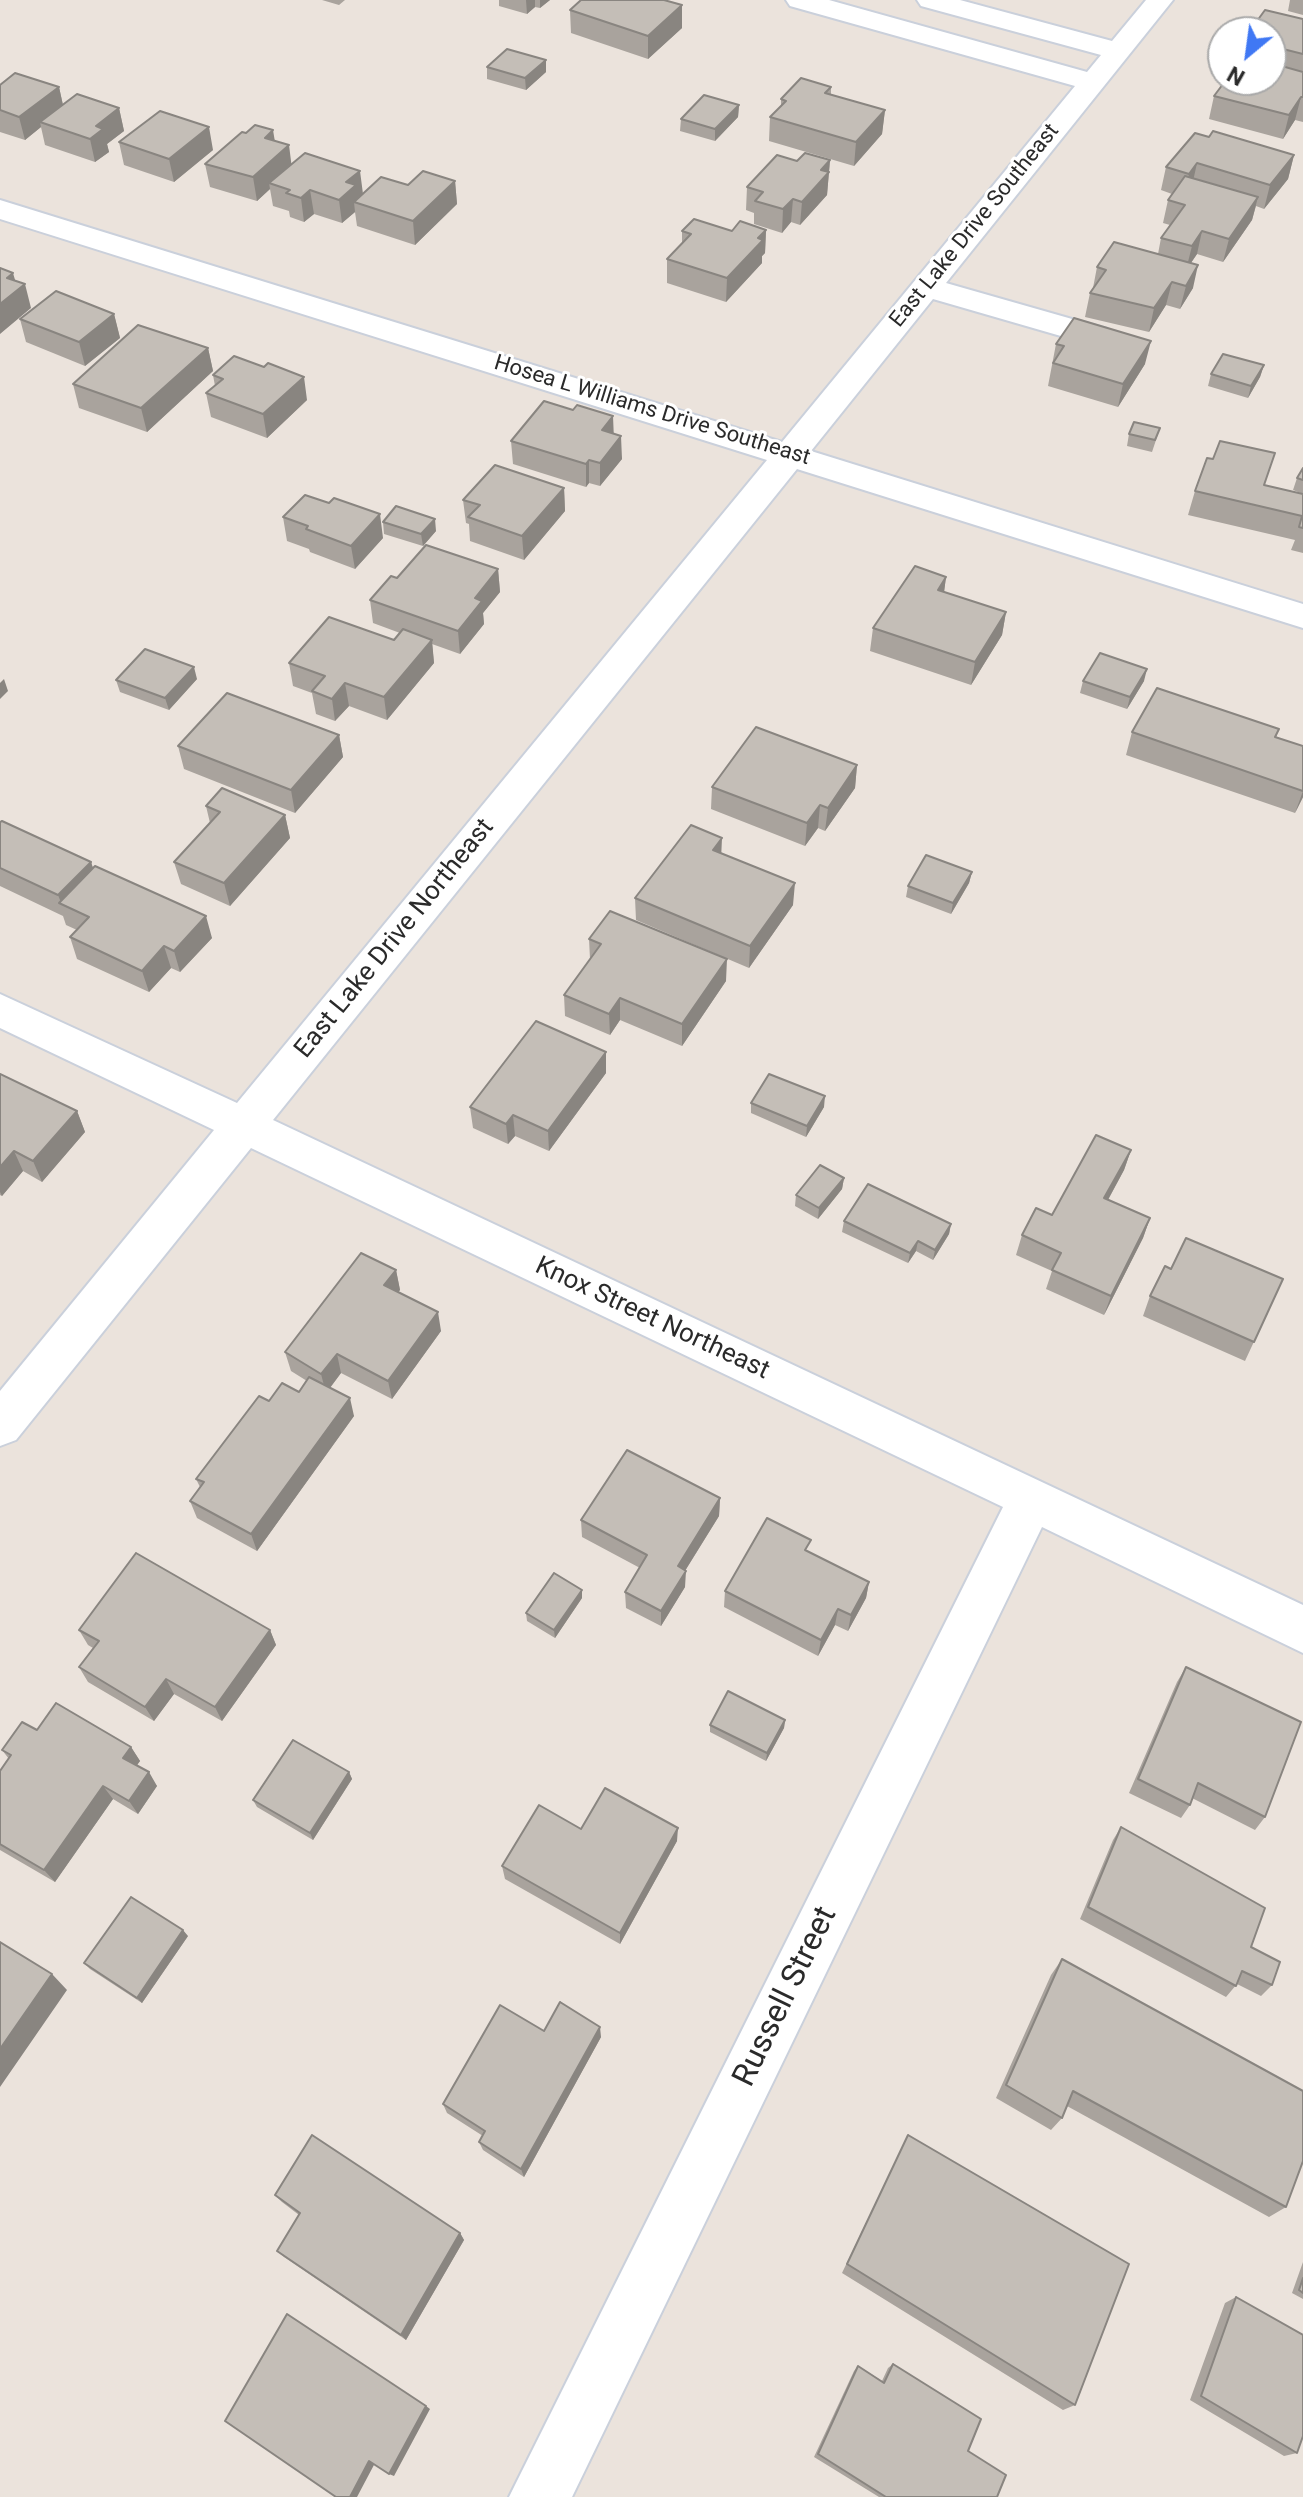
<!DOCTYPE html>
<style>
body{margin:0}
#map{position:relative;width:1303px;height:2497px;overflow:hidden;background:#ebe3dc;font-family:Roboto,sans-serif}
canvas{display:block}
.north{position:absolute;left:1207px;top:16px;width:80px;height:80px;box-sizing:border-box;background:#fff;border:2px solid #aaa;border-radius:50%;rotate:209deg;font-size:22px;font-weight:700;line-height:32px;text-align:center;color:#2a2a2a}
.north::after{content:'';display:block;margin:auto;width:28px;height:36px;background:#4078f4;clip-path:polygon(50% 0,100% 100%,50% 72%,0 100%)}
</style>
<div id="map">
<canvas width="1303" height="2497"></canvas>
<div class="north">N</div>
</div>
<script>
const context = document.querySelector('canvas').getContext('2d');
context.lineJoin = 'round';
const toPath = rows => new Path2D(rows.map(r => 'M' + r).join(''));
function trace(path, color, width, dash) { context.strokeStyle = color; context.lineWidth = width; context.lineCap = dash ? 'butt' : 'round'; context.setLineDash(dash || []); context.stroke(path); }
function paint(path, color) { context.fillStyle = color; context.fill(path, 'evenodd'); }
function label(font, color, halo, rows, align = 'center') {
  context.font = font + ' Roboto,sans-serif'; context.lineWidth = 6; context.setLineDash([]); context.textBaseline = 'middle'; context.strokeStyle = halo; context.fillStyle = color; for (const [text, x, y, turn = 0] of rows) {
    context.save(); context.translate(x, y); context.rotate((+turn || 0) * Math.PI / 180); context.textAlign = isNaN(turn) ? turn : align; if (halo) context.strokeText(text, 0, 0); context.fillText(text, 0, 0); context.restore();
  }
}
const minor = toPath([
 [786,0,829,0,1087,72,1101,55,921,6,917,0,960,0,1112,41,1146,0,1173,0,946,283,1107,329,1112,336,1107,343,1096,345,1085,343,933,299,811,451,1303,604,1303,628,797,469,273,1120,1303,1605,1303,1653,1042,1527,572,2497,509,2497,1003,1507,251,1148,16,1440,0,1446,0,1391,214,1130,0,1028,0,994,237,1103,767,460,0,219,0,200,782,442,1075,86,790,6,786,0]
]);
const wall = toPath([
 [322,0,345,0,339,5],
 [499,0,550,0,540,8,535,7,527,14,499,6],
 [1290,0,1303,0,1303,15,1288,11],
 [570,10,682,28,648,59,571,33],
 [1303,19,1303,122,1295,120,1283,139,1209,119,1214,96,1271,80,1271,32],
 [487,67,546,72,526,90,487,79],
 [0,85,59,87,63,105,119,108,124,131,107,144,109,152,95,162,45,145,41,127,25,140,0,132],
 [831,87,831,95,885,110,882,134,854,166,769,141,770,117,781,106,781,99],
 [739,105,738,117,715,141,680,131,681,119],
 [1209,137,1294,155,1288,179,1264,209,1256,206,1252,220,1223,262,1197,254,1191,263,1193,288,1180,309,1166,305,1149,332,1085,317,1090,293,1093,288,1097,267,1158,254,1161,238,1170,225,1163,223,1168,200,1172,194,1161,190,1166,167],
 [275,141,291,164,363,194,408,185,455,181,457,204,415,245,357,226,355,212,342,223,314,214,304,222,290,217,289,211,273,206,270,189,257,201,210,187,205,164],
 [119,142,213,150,174,182,124,165],
 [830,160,827,195,800,225,791,222,782,233,754,224,754,213,746,210,747,187,797,161],
 [766,230,765,253,762,256,762,263,726,302,667,283,667,259,682,244,682,231],
 [114,314,120,338,85,366,26,342,20,319],
 [1056,344,1145,364,1118,407,1048,386],
 [208,348,213,371,147,432,79,408,73,384],
 [1264,365,1260,377,1248,398,1208,386,1211,374],
 [213,375,307,400,267,438,211,417,206,393,215,386],
 [1160,428,1152,452,1127,446,1129,434],
 [613,433,622,459,600,486,589,483,586,487,513,464,511,441],
 [1213,459,1265,485,1303,494,1303,553,1291,550,1295,540,1188,515,1195,491],
 [1303,468,1303,494,1293,490,1297,478],
 [564,488,565,511,524,560,470,541,469,524,466,523,463,500],
 [283,517,383,538,355,569,310,552,309,549,287,541],
 [383,522,436,531,423,546,384,534],
 [498,569,500,592,483,613,484,624,460,654,432,644,434,663,387,720,349,706,335,721,316,714,312,693,293,686,289,663,394,640,400,633,373,623,370,600,397,578],
 [946,577,944,592,1006,612,1002,635,971,685,870,651,873,628],
 [197,679,169,710,120,692,116,680],
 [1083,681,1144,681,1127,709,1080,693],
 [1279,729,1276,737,1303,746,1303,797,1295,813,1126,755,1132,732],
 [339,735,343,757,295,813,184,769,178,746],
 [857,765,855,788,825,831,818,828,805,846,711,809,712,787],
 [206,806,285,815,290,838,230,906,181,884,174,862,210,823],
 [0,822,91,862,93,868,212,938,180,972,171,968,149,992,77,959,70,937,77,930,66,925,63,916,0,886],
 [722,854,793,905,749,968,636,920,635,898],
 [972,872,969,883,951,914,906,897,908,886],
 [589,939,726,981,682,1046,620,1020,610,1035,565,1016,564,995,590,959],
 [606,1052,606,1073,549,1151,515,1136,508,1144,473,1128,470,1107],
 [0,1074,77,1111,85,1132,42,1182,23,1171,2,1196,0,1195],
 [751,1103,824,1107,806,1137,751,1113],
 [1131,1150,1124,1170,1108,1200,1150,1218,1143,1238,1104,1315,1046,1289,1052,1271,1016,1255,1022,1235,1052,1215],
 [844,1178,842,1189,818,1219,795,1206,796,1195],
 [844,1221,951,1224,949,1234,933,1260,916,1251,908,1263,842,1232],
 [1171,1269,1283,1279,1245,1361,1143,1316,1150,1296],
 [396,1270,400,1290,398,1292,441,1331,392,1399,341,1373,330,1388,354,1416,257,1551,197,1518,190,1501,200,1487,196,1479,269,1401,299,1392,307,1381,291,1371,285,1352],
 [720,1498,719,1516,685,1571,685,1587,661,1626,626,1608,625,1592,640,1568,582,1537,581,1520],
 [809,1552,869,1582,866,1598,848,1631,835,1625,818,1656,724,1607,725,1591],
 [582,1598,555,1638,527,1621,526,1613],
 [79,1630,270,1630,276,1645,222,1721,174,1694,154,1721,88,1682,79,1667,93,1648,88,1645],
 [1186,1667,1265,1817,1255,1830,1192,1798,1190,1805,1181,1818,1129,1793,1177,1682],
 [785,1720,784,1728,766,1761,710,1732,710,1725],
 [37,1730,131,1747,140,1761,137,1765,157,1786,138,1814,113,1799,55,1882,0,1850,0,1771,9,1759,2,1750],
 [349,1772,352,1779,313,1840,257,1807,253,1800],
 [1121,1827,1251,1947,1272,1985,1261,1996,1237,1984,1226,1997,1080,1919,1113,1840],
 [581,1829,677,1841,620,1944,505,1879,502,1866],
 [188,1936,142,2003,90,1969,84,1963],
 [1062,1959,1286,2207,1269,2217,1067,2106,1062,2118,1051,2130,996,2098,1051,1975],
 [544,2031,601,2037,524,2177,483,2150,479,2142,483,2136,447,2113,443,2104],
 [908,2135,1075,2405,1063,2410,842,2273],
 [275,2195,460,2233,464,2240,406,2340,284,2257,277,2251,299,2215,282,2202],
 [1303,2262,1303,2299,1292,2293],
 [1236,2297,1297,2453,1284,2456,1190,2400,1225,2303],
 [893,2364,997,2497,879,2497,814,2457,854,2371,858,2366,882,2381,888,2368]
]);
const shadedWall = toPath([
 [526,0,535,0,535,7,527,14],
 [540,0,550,0,540,8],
 [682,5,682,28,648,59,648,36],
 [546,60,546,72,526,90,525,78],
 [59,87,64,110,40,122,41,127,25,140,19,117],
 [1301,97,1295,120,1283,139,1289,115],
 [739,105,738,117,715,141,715,129],
 [119,108,124,131,107,144,109,152,95,162,90,139,96,126],
 [885,110,882,134,854,166,856,142],
 [209,127,213,150,174,182,169,159],
 [273,130,277,154,265,138],
 [289,145,292,169,269,183,270,189,257,201,253,177],
 [1294,155,1288,179,1264,209,1270,185],
 [830,160,827,195,800,225,802,202,821,170],
 [1197,163,1192,186,1183,197,1189,174],
 [360,171,363,194,354,202,355,212,342,223,339,200,346,182],
 [455,181,457,204,415,245,413,221],
 [310,190,314,214,304,222,301,198],
 [1258,197,1252,220,1223,262,1229,239],
 [793,199,791,222,782,233,783,209],
 [766,230,765,253,762,256,762,263,726,302,727,278],
 [1202,231,1197,254,1186,270,1192,246],
 [1198,265,1193,288,1180,309,1186,286],
 [13,273,18,290,25,284,31,308,0,334,0,304,7,278],
 [1172,282,1166,305,1149,332,1154,308],
 [114,314,120,338,85,366,79,342],
 [1151,341,1145,364,1118,407,1123,384],
 [208,348,213,371,147,432,141,408],
 [1264,365,1260,377,1248,398,1251,386],
 [304,377,307,400,267,438,263,414],
 [613,416,614,440,602,430],
 [621,436,622,459,600,486,600,463],
 [589,460,589,483,586,487,586,464],
 [564,488,565,511,524,560,522,536],
 [380,514,383,538,355,569,351,546],
 [435,519,436,531,423,546,421,534],
 [498,569,500,592,483,613,484,624,460,654,458,631,475,598],
 [946,577,943,600,938,590],
 [1006,612,1002,635,971,685,975,662],
 [432,640,434,663,387,720,384,697],
 [194,667,197,679,169,710,165,698],
 [1147,669,1144,681,1127,709,1130,697],
 [4,679,8,691,0,699,0,683],
 [345,683,349,706,335,721,332,699],
 [339,735,343,757,295,813,291,790],
 [857,765,855,788,825,831,828,808],
 [1303,791,1303,797,1295,813],
 [820,805,818,828,805,846,807,823],
 [285,815,290,838,230,906,224,883],
 [722,838,721,860,713,850],
 [91,862,98,884,62,905,58,895],
 [972,872,969,883,951,914,953,903],
 [795,883,793,905,749,968,750,946],
 [206,916,212,938,180,972,174,951],
 [164,946,171,968,149,992,142,971],
 [727,959,726,981,682,1046,682,1024],
 [620,998,620,1020,610,1035,609,1014],
 [606,1052,606,1073,549,1151,548,1131],
 [825,1096,824,1107,806,1137,807,1126],
 [77,1111,85,1132,42,1182,33,1161],
 [513,1115,515,1136,508,1144,506,1124],
 [1131,1150,1124,1170,1098,1218,1104,1198],
 [14,1151,23,1171,2,1196,0,1192,0,1167],
 [844,1178,842,1189,818,1219,819,1208],
 [1150,1218,1143,1238,1104,1315,1111,1296],
 [951,1224,949,1234,933,1260,935,1250],
 [918,1241,916,1251,908,1263,910,1253],
 [396,1270,400,1290,388,1304,384,1285],
 [438,1312,441,1331,392,1399,388,1381],
 [337,1354,341,1373,326,1393,321,1374],
 [350,1398,354,1416,257,1551,251,1534],
 [720,1498,719,1516,678,1582,678,1566],
 [686,1571,685,1587,661,1626,661,1611],
 [869,1582,866,1598,848,1631,851,1615],
 [582,1590,582,1598,555,1638,554,1630],
 [838,1609,835,1625,818,1656,821,1640],
 [270,1630,276,1645,222,1721,215,1707],
 [166,1679,174,1694,154,1721,145,1707],
 [785,1720,784,1728,766,1761,767,1753],
 [131,1747,140,1761,132,1772,123,1758],
 [149,1772,157,1786,138,1814,129,1801],
 [349,1772,352,1779,313,1840,310,1833],
 [103,1786,113,1799,55,1882,44,1870],
 [678,1828,677,1841,620,1944,620,1933],
 [183,1930,188,1936,142,2003,137,1998],
 [52,1974,67,1990,0,2087,0,2049],
 [600,2027,601,2037,524,2177,521,2169],
 [460,2233,464,2240,406,2340,401,2335],
 [426,2406,430,2409,394,2476,389,2474],
 [369,2461,375,2463,357,2497,350,2497]
]);
const building = toPath([
 [581,0,664,0,682,5,648,36,570,10,581,0],
 [1265,10,1303,19,1303,54,1271,46,1271,32,1249,32,1265,10],
 [507,49,546,60,525,78,487,67,507,49],
 [1271,63,1303,72,1303,97,1301,97,1289,115,1214,96,1226,80,1271,80,1271,63],
 [15,73,59,87,19,117,0,110,0,85,15,73],
 [801,78,831,87,825,93,885,110,856,142,770,117,786,101,781,99,801,78],
 [77,94,119,108,96,126,103,129,90,139,40,122,77,94],
 [704,95,739,105,715,129,681,119,704,95],
 [160,111,209,127,169,159,119,142,160,111],
 [255,125,273,130,265,138,289,145,253,177,205,164,242,132,246,133,255,125],
 [1213,131,1294,155,1270,185,1197,163,1189,174,1166,167,1195,133,1209,137,1213,131],
 [305,153,360,171,346,182,356,185,339,200,310,190,301,198,286,193,290,190,269,183,305,153],
 [805,153,830,160,821,170,829,172,802,202,793,199,783,209,755,201,763,192,747,187,777,155,797,161,805,153],
 [423,171,455,181,413,221,354,202,381,177,408,185,423,171],
 [1185,176,1258,197,1229,239,1202,231,1192,246,1161,238,1185,205,1168,200,1185,176],
 [694,219,732,231,740,221,766,230,758,238,763,240,727,278,667,259,691,234,682,231,694,219],
 [1114,242,1198,265,1186,286,1172,282,1154,308,1090,293,1106,270,1097,267,1114,242],
 [0,268,13,273,7,278,25,284,0,304,0,268],
 [56,291,114,314,79,342,20,319,56,291],
 [1074,318,1151,341,1123,384,1053,363,1064,346,1056,344,1074,318],
 [138,325,208,348,141,408,73,384,138,325],
 [1223,354,1264,365,1251,386,1211,374,1223,354],
 [234,356,264,367,268,363,304,377,263,414,206,393,223,379,213,375,234,356],
 [544,401,573,410,577,405,613,416,602,430,621,436,600,463,589,460,586,464,511,441,544,401],
 [1134,422,1160,428,1155,440,1129,434,1134,422],
 [1220,441,1275,453,1264,485,1303,494,1303,528,1299,527,1302,516,1195,491,1207,458,1213,459,1220,441],
 [495,465,564,488,522,536,468,517,480,505,463,500,495,465],
 [1303,468,1303,480,1297,478,1303,468],
 [305,495,329,503,334,498,380,514,351,546,306,529,308,526,283,517,305,495],
 [396,506,435,519,421,534,383,522,396,506],
 [426,545,498,569,475,598,482,601,458,631,370,600,391,576,397,578,426,545],
 [915,566,946,577,938,590,1006,612,975,662,873,628,915,566],
 [329,617,394,640,403,629,432,640,384,697,345,683,332,699,312,691,325,676,289,663,329,617],
 [145,649,194,667,165,698,116,680,145,649],
 [1100,653,1147,669,1130,697,1083,681,1100,653],
 [1157,688,1279,729,1275,737,1303,746,1303,791,1132,732,1157,688],
 [227,693,339,735,291,790,178,746,227,693],
 [756,727,857,765,828,808,820,805,807,823,712,787,756,727],
 [222,788,285,815,224,883,174,862,220,812,206,806,222,788],
 [2,821,91,862,58,895,0,868,0,822,2,821],
 [691,825,722,838,713,850,795,883,750,946,635,898,691,825],
 [926,855,972,872,953,903,908,886,926,855],
 [95,866,206,916,174,951,164,946,142,971,70,937,89,917,59,903,95,866],
 [610,911,727,959,682,1024,620,998,609,1014,564,995,601,944,589,939,610,911],
 [536,1021,606,1052,548,1131,513,1115,506,1124,470,1107,536,1021],
 [0,1074,77,1111,33,1161,14,1151,0,1167,0,1074],
 [769,1074,825,1096,807,1126,751,1103,769,1074],
 [1096,1135,1131,1150,1104,1198,1150,1218,1111,1296,1052,1270,1061,1253,1022,1235,1036,1208,1052,1215,1096,1135],
 [820,1165,844,1178,819,1208,796,1195,820,1165],
 [868,1184,951,1224,935,1250,918,1241,910,1253,844,1221,868,1184],
 [1186,1238,1283,1279,1254,1342,1150,1296,1165,1266,1171,1269,1186,1238],
 [361,1253,396,1270,384,1285,438,1312,388,1381,337,1354,321,1374,285,1352,361,1253],
 [309,1377,350,1398,251,1534,190,1501,204,1482,196,1479,259,1396,269,1401,282,1383,299,1392,309,1377],
 [627,1450,720,1498,678,1566,686,1571,661,1611,625,1592,647,1555,581,1520,627,1450],
 [767,1518,811,1540,805,1550,869,1582,851,1615,838,1609,821,1640,725,1591,767,1518],
 [136,1553,270,1630,215,1707,166,1679,145,1707,79,1667,99,1641,79,1630,136,1553],
 [554,1573,582,1590,554,1630,526,1613,554,1573],
 [1186,1667,1301,1722,1265,1817,1198,1783,1190,1805,1138,1779,1186,1667],
 [728,1691,785,1720,767,1753,710,1725,728,1691],
 [56,1703,131,1747,123,1758,149,1772,129,1801,103,1786,44,1870,0,1844,0,1771,11,1755,2,1750,22,1722,37,1730,56,1703],
 [293,1740,349,1772,310,1833,253,1800,293,1740],
 [605,1788,678,1828,620,1933,502,1866,539,1805,581,1829,605,1788],
 [1121,1827,1265,1908,1251,1947,1280,1962,1272,1985,1242,1971,1236,1986,1088,1907,1121,1827],
 [131,1897,183,1930,137,1998,84,1963,131,1897],
 [0,1942,52,1974,0,2049,0,1942],
 [1062,1959,1303,2091,1303,2161,1286,2207,1073,2091,1062,2118,1006,2085,1062,1959],
 [560,2002,600,2027,521,2169,479,2142,485,2131,443,2104,500,2005,544,2031,560,2002],
 [312,2135,460,2233,401,2335,277,2251,300,2213,275,2195,312,2135],
 [908,2135,1129,2264,1075,2405,847,2264,908,2135],
 [1303,2278,1303,2293,1299,2290,1303,2278],
 [1236,2297,1303,2335,1303,2436,1297,2453,1201,2396,1236,2297],
 [287,2314,426,2406,389,2474,369,2461,350,2497,336,2497,225,2421,287,2314],
 [893,2364,981,2419,968,2451,1006,2475,997,2497,886,2497,818,2454,858,2366,884,2383,893,2364]
]);
const farStreetnames = [
 ["East Lake Drive Southeast",975,226,-51],
 ["Hosea L Williams Drive Southeast",652,411,17]
];
const streetNames = [
 ["East Lake Drive Northeast",395,939,-51],
 ["Knox Street Northeast",652,1319,25]
];
const nearStreetnames = [
 ["Russell Street",786,1997,-64]
];
trace(minor, '#cad0db', 4);
paint(minor, '#fff');
paint(wall, '#a9a39d');
paint(shadedWall, '#898580');
paint(building, '#c4beb7');
trace(building, '#898580', 2);
label('22px', '#2a2a2a', '#fff', farStreetnames);
label('26px', '#2a2a2a', '#fff', streetNames);
label('32px', '#2a2a2a', '#fff', nearStreetnames);
</script>
